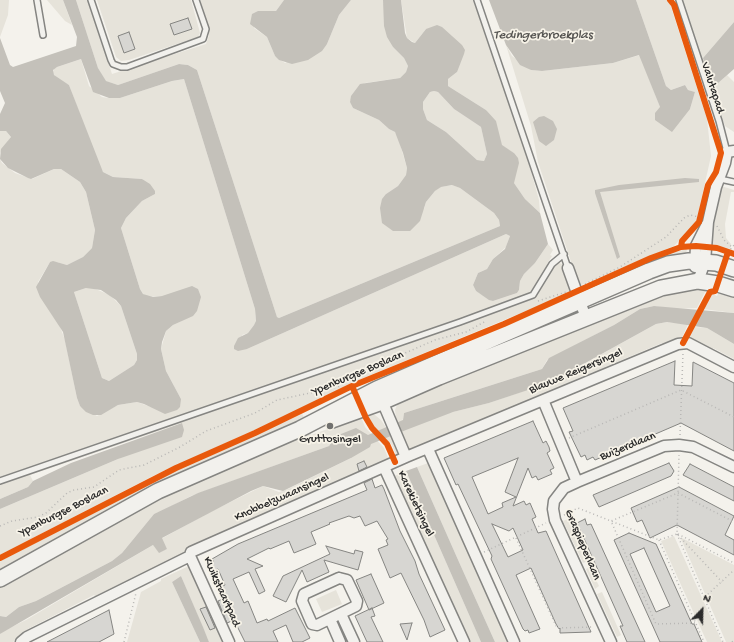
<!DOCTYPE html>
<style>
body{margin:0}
#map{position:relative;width:734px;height:642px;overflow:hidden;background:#f4f2ec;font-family:"Gochi Hand",sans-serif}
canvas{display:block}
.north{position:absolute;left:682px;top:590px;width:40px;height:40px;-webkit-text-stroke:3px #f7f3e8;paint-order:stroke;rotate:23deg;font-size:11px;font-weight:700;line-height:16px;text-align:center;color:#2b2b2b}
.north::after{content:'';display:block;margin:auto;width:14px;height:18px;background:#2b2b2b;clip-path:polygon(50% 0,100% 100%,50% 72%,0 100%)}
</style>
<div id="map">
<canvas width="734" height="642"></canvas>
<div class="north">N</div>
</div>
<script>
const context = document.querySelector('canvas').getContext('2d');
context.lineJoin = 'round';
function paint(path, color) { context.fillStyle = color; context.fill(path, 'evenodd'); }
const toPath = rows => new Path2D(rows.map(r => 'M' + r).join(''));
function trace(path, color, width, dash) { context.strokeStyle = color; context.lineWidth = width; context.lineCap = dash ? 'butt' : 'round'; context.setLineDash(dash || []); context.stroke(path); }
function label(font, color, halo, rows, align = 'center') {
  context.font = font + ' "Gochi Hand",sans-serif'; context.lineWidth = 3.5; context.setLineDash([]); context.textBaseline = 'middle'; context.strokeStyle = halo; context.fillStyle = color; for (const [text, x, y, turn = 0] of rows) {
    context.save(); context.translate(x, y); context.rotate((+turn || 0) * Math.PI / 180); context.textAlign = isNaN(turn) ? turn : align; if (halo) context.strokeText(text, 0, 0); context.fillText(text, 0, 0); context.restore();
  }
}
const green = toPath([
 [0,0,9,0,8,15,0,37],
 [47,0,63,0,72,25,65,21],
 [76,0,88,0,112,74,206,44,209,35,209,28,200,0,284,0,276,11,258,11,254,28,267,37,275,56,285,63,327,44,339,15,351,0,383,0,393,47,404,58,408,66,406,72,400,78,365,83,350,101,353,108,379,120,389,129,395,132,398,137,407,168,406,175,398,186,386,194,424,209,426,202,435,191,440,187,453,185,460,188,494,213,499,220,500,226,279,318,277,317,197,70,188,65,179,64,118,85,105,81,98,68],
 [97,0,191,0,200,33,198,37,129,60,121,61,116,57],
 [401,0,473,0,526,153,539,200,540,213,525,199,514,183,514,153,502,146,486,110,448,86,448,79,457,72,426,29,415,43,407,38],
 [636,0,667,0,670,4,707,119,711,156,709,165,696,223,674,246,579,286,538,162,531,126,506,45,512,56,531,70,542,71,613,63,640,55,660,107,690,109,695,92,688,90,685,85,671,90,666,86],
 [681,0,734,0,734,22,703,58,717,84,727,75,734,82,734,132,725,126,700,60],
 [81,59,89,86,102,97,108,98,120,98,172,81,184,79,255,309,256,322,254,325,248,333,242,335,247,349,506,234,510,236,506,247,493,259,487,269,478,273,473,285,476,291,493,301,517,293,519,290,520,281,524,274,535,263,548,244,553,250,550,255,552,256,547,264,549,267,559,263,562,264,572,292,349,384,286,416,155,475,0,555,0,509,118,459,182,423,30,475,33,481,28,487,0,499,0,159,2,163,15,173,32,179,54,169,61,169,80,182,86,192,95,230,92,248,83,257,67,265,56,262,50,262,38,282,51,313,59,324,65,340,77,398,80,406,97,416,118,405,131,403,137,402,151,407,181,399,166,371,161,349,166,331,173,325,181,321,162,296,149,297,143,294,140,289,121,228,126,218,142,201,155,194,142,179,113,177,103,172,99,166,69,85,56,78,53,73,54,68],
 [434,91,438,92,454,109,481,127,487,154,484,161,477,160,446,132,427,120,423,109,423,102,430,92],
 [0,131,6,131,11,137,0,153],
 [721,186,734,190,734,192,731,192,725,224,726,238,731,244,730,249,712,244,712,230],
 [687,249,686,254,590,292,583,291,666,254],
 [708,286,697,308,672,309,654,306,640,309,614,325,547,360,542,369,404,413,403,420,401,420,453,412,489,403,553,381,656,324,667,322,688,324,681,340,665,346,662,343,605,367,607,371,595,375,593,372,565,384,566,388,480,424,478,422,448,433,450,437,409,450,405,444,396,418,395,410,399,400,636,300],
 [721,287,734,292,734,313,703,309,711,293,717,296],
 [86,288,93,288,110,295,121,306,137,354,137,360,134,365,109,381,102,378,74,292],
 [694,327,707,328,734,344,734,359,713,348,711,351,687,339],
 [366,412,375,415,381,420,393,438,400,453,398,459,392,445,373,425],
 [302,414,304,417,291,428,0,573,0,561,166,475],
 [361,417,365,427,384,448,389,460,284,509,203,540,204,542,181,554,96,597,94,595,28,629,13,642,0,642,0,634,3,631,26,620,153,545,159,552,167,549,161,539,210,512,263,486,279,492,288,489,351,458,333,439,329,446,191,496,164,510,154,514,122,553,112,561,36,601,19,607,6,617,0,616,0,584,150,501,309,431,311,435],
 [431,462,511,642,495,642,459,562,417,467],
 [406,471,481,642,468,642,394,476],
 [568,519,588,561,583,563,563,521],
 [674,536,722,642,707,642,661,541],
 [682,538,734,565,734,642,726,642,681,539],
 [189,566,225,642,209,642,181,576,172,582,200,642,127,642,141,592,161,581,161,579],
 [590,567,599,586,595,589,586,569],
 [336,590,342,604,322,612,316,599],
 [602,592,621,635,617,637,597,594]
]);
const water = toPath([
 [63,0,76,0,98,68,106,81,118,85,179,64,188,65,197,70,277,317,279,318,500,226,499,220,494,213,460,188,452,185,441,187,435,191,426,202,420,221,410,231,393,231,382,223,380,208,382,199,386,194,398,186,406,175,407,168,403,153,395,132,389,129,379,120,353,108,350,102,351,96,360,84,400,78,406,72,408,66,404,58,393,47,387,37,384,26,383,0,401,0,405,33,407,38,412,42,415,43,426,29,437,25,442,27,462,45,465,50,464,54,457,72,448,79,448,86,486,110,496,121,502,145,514,153,518,158,519,163,514,183,525,199,540,213,548,244,535,263,524,274,520,281,519,290,517,293,493,301,489,300,476,291,473,285,478,273,487,269,493,259,505,249,510,236,506,234,247,349,238,351,234,349,234,346,238,338,248,333,254,325,256,321,255,309,184,79,172,81,120,98,109,98,93,92,81,59,57,67,53,70,54,75,69,85,103,172,113,177,142,179,150,184,155,191,155,194,142,201,126,218,121,228,140,289,143,294,153,297,162,296,192,286,198,289,201,297,197,311,193,316,173,325,166,331,162,342,161,349,166,371,181,399,180,407,177,410,165,414,144,404,137,402,118,405,101,415,93,415,86,412,80,406,77,398,63,332,40,297,36,287,50,262,53,261,67,265,83,257,92,248,95,230,86,192,80,182,61,169,54,169,31,179,28,178,8,168,0,159,1,149,11,137,6,131,0,131,0,114,5,103,0,91,0,38,10,65,13,67,76,46,77,37],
 [434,91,438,92,454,109,481,127,487,154,484,161,477,160,446,132,427,120,423,109,423,102,430,92],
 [86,288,101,290,116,300,121,306,137,354,137,360,134,365,109,381,102,378,74,292],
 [284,0,351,0,339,15,327,44,322,51,308,60,292,64,279,60,275,56,267,37,250,24,252,14,258,11,276,11],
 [489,0,636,0,666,86,671,90,685,85,688,90,695,92,690,109,672,132,655,120,655,113,660,107,639,55,613,63,542,71,531,70,520,65,506,45],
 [734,22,734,69,717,84,708,75,703,58],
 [544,116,553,121,557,129,554,140,546,146,539,141,533,122,539,117],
 [685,178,699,179,699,182,600,192,620,257,617,259,595,193,595,190,619,185],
 [654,306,734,313,734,344,707,328,667,322,656,324,549,383,489,403,453,412,406,430,371,444,370,447,351,458,283,491,263,486,251,491,162,538,167,549,159,553,153,545,0,634,0,616,6,617,19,607,36,601,112,561,122,553,154,514,198,493,329,446,336,436,356,428,368,435,403,420,404,413,542,369,549,358,614,325,640,309],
 [182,423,184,430,182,437,118,459,0,509,0,499,28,487,33,481,71,463],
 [417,467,459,562,495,642,481,642,406,471],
 [181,576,203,627,209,642,200,642,172,582]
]);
const building = toPath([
 [188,18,192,29,174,35,170,24,188,18],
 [129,32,135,49,124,53,118,36,129,32],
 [675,361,674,385,692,386,693,362,734,383,734,451,681,423,595,460,593,457,587,460,585,455,581,457,569,432,573,431,563,408,675,361],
 [533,421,543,443,546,441,549,447,550,451,547,453,554,468,550,470,552,474,538,480,536,476,532,478,528,468,513,506,524,501,526,505,530,503,536,517,532,519,538,533,546,531,591,632,560,633,560,628,559,629,556,624,531,568,516,575,540,629,529,633,528,630,525,631,523,629,491,559,492,556,458,484,456,485,444,458,533,421],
 [518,458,505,492,516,497,502,503,503,507,488,514,472,477,518,458],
 [492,524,509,531,513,528,523,550,508,557,492,524],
 [364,461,367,467,359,471,357,464,364,461],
 [669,463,674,471,671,476,599,507,593,495,669,463],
 [690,464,734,487,734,501,683,475,690,464],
 [372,479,375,488,382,485,384,489,400,531,415,561,419,574,445,630,430,637,424,620,401,573,390,578,378,549,388,545,386,540,388,539,377,521,365,526,360,516,354,518,349,516,329,523,330,524,311,532,316,544,309,547,294,553,289,541,270,549,269,548,247,559,263,566,255,569,265,591,259,594,249,572,233,579,244,603,248,601,257,623,267,619,268,621,295,608,310,638,302,642,293,642,286,625,273,631,278,642,245,642,234,620,227,623,218,601,225,598,220,587,225,585,218,569,214,571,210,563,214,561,212,559,238,544,367,490,364,483,372,479],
 [679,487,734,516,725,535,734,540,734,555,677,525,650,538,642,520,637,522,631,508,679,487],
 [585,519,587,525,591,524,645,642,627,642,620,626,623,626,577,523,585,519],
 [629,533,656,544,692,624,694,624,702,642,660,642,614,540,629,533],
 [644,548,670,606,656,612,630,554,644,548],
 [326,546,354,554,355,550,363,552,358,570,324,560,329,572,307,582,302,570,286,602,273,596,283,576,330,554,326,546],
 [371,574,384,603,369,610,356,580,371,574],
 [206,607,215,628,210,630,200,609,206,607],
 [372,608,375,616,371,617,383,642,367,642,355,616,372,608],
 [109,610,114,634,99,642,47,642,109,610],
 [412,623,407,640,400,624,412,623]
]);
const path = toPath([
 [717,226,724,240,733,248],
 [728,252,734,245],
 [585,284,620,267,666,237,684,218,690,215,699,217],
 [538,301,566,292],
 [680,435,683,353],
 [569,438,681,390,734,417],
 [564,515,578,508,659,540,677,534,679,455],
 [0,526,12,521,38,517,46,513,67,493,74,490,94,487,119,470,144,465,180,447,206,431,255,413,277,400,338,387,381,360,396,357,435,340,466,332,486,321],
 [677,534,723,642],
 [678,534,734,563],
 [678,535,722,582],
 [516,538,557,628,593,627],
 [659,540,704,642],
 [484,552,546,523],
 [705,597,734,570],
 [695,623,656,624,611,521,678,493,734,522],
 [124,642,136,593],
 [732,642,734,640]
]);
const service = toPath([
 [37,0,43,35],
 [91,0,111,60,113,64,121,67,127,67,203,39,206,29,196,0],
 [477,0,568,268],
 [679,0,719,121,727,152],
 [720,179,734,182],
 [0,481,460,322,533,295,552,264,564,254]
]);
const minor = toPath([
 [695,267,696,246,707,224],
 [568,268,586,318],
 [698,281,705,262,708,222,716,187,725,163,727,152,734,151],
 [543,400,577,482,564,488,554,501,553,509,555,520,611,642],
 [428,449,514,642],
 [406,457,678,344,688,343,734,367],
 [384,467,464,642],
 [577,482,664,446,679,445,693,447,734,467],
 [339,578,347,580,357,601,356,606,317,625,312,624,302,601,304,594,339,578],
 [341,614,354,642],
 [330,619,340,642],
 [21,642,27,637,190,556],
 [229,642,190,556,191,552,406,457,380,396]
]);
const secondary = toPath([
 [332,420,382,402,439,377,661,288,698,281,718,284,734,289],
 [0,579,158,491,300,429,377,389,649,271,668,264,689,261,716,263,734,269]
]);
const cycleway = toPath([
 [670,0,674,5,721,153,716,172,708,185,699,222,682,241,681,247],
 [683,343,710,292,715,291,728,252],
 [352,386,366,418,372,428,387,444,395,462],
 [0,558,176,468,255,433,352,386,504,324,651,258,681,247,696,246,717,248,734,254]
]);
const markers = [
 [330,426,4,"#71716f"]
];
const streetNames = [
 ["Valutapad",712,88,72],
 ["Blauwe Reigersingel",576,372,-23],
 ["Ypenburgse Boslaan",358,374,-23],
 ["Buizerdlaan",628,447,-22],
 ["Knobbelzwaansingel",282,498,-24],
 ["Karekietsingel",415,504,65],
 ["Ypenburgse Boslaan",64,512,-27],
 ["Graspieperlaan",582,545,67],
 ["Kwikstaartpad",221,592,66]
];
const poiNames = [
 ["Gruttosingel",330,440]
];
const waterNames = [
 ["Tedingerbroekplas",543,36]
];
paint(green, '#e6e3da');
paint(water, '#c4c1ba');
paint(building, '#d7d6d2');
trace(building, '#858582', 1);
trace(service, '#858582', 8);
trace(minor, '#858582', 13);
trace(secondary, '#858582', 18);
trace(path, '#b8b7b5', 1.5, [1, 3]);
trace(service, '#f2f1ed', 5);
trace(minor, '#f2f1ed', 10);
trace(secondary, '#f2f1ed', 15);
trace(cycleway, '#e8590c', 6);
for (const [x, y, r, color] of markers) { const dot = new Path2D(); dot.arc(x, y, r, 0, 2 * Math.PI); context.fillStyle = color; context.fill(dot); trace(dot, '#f7f3e8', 1.5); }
label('12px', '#2b2b2b', '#f7f3e8', streetNames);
label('12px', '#2b2b2b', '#f7f3e8', poiNames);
label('italic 13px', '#53524f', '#f7f3e8', waterNames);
</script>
